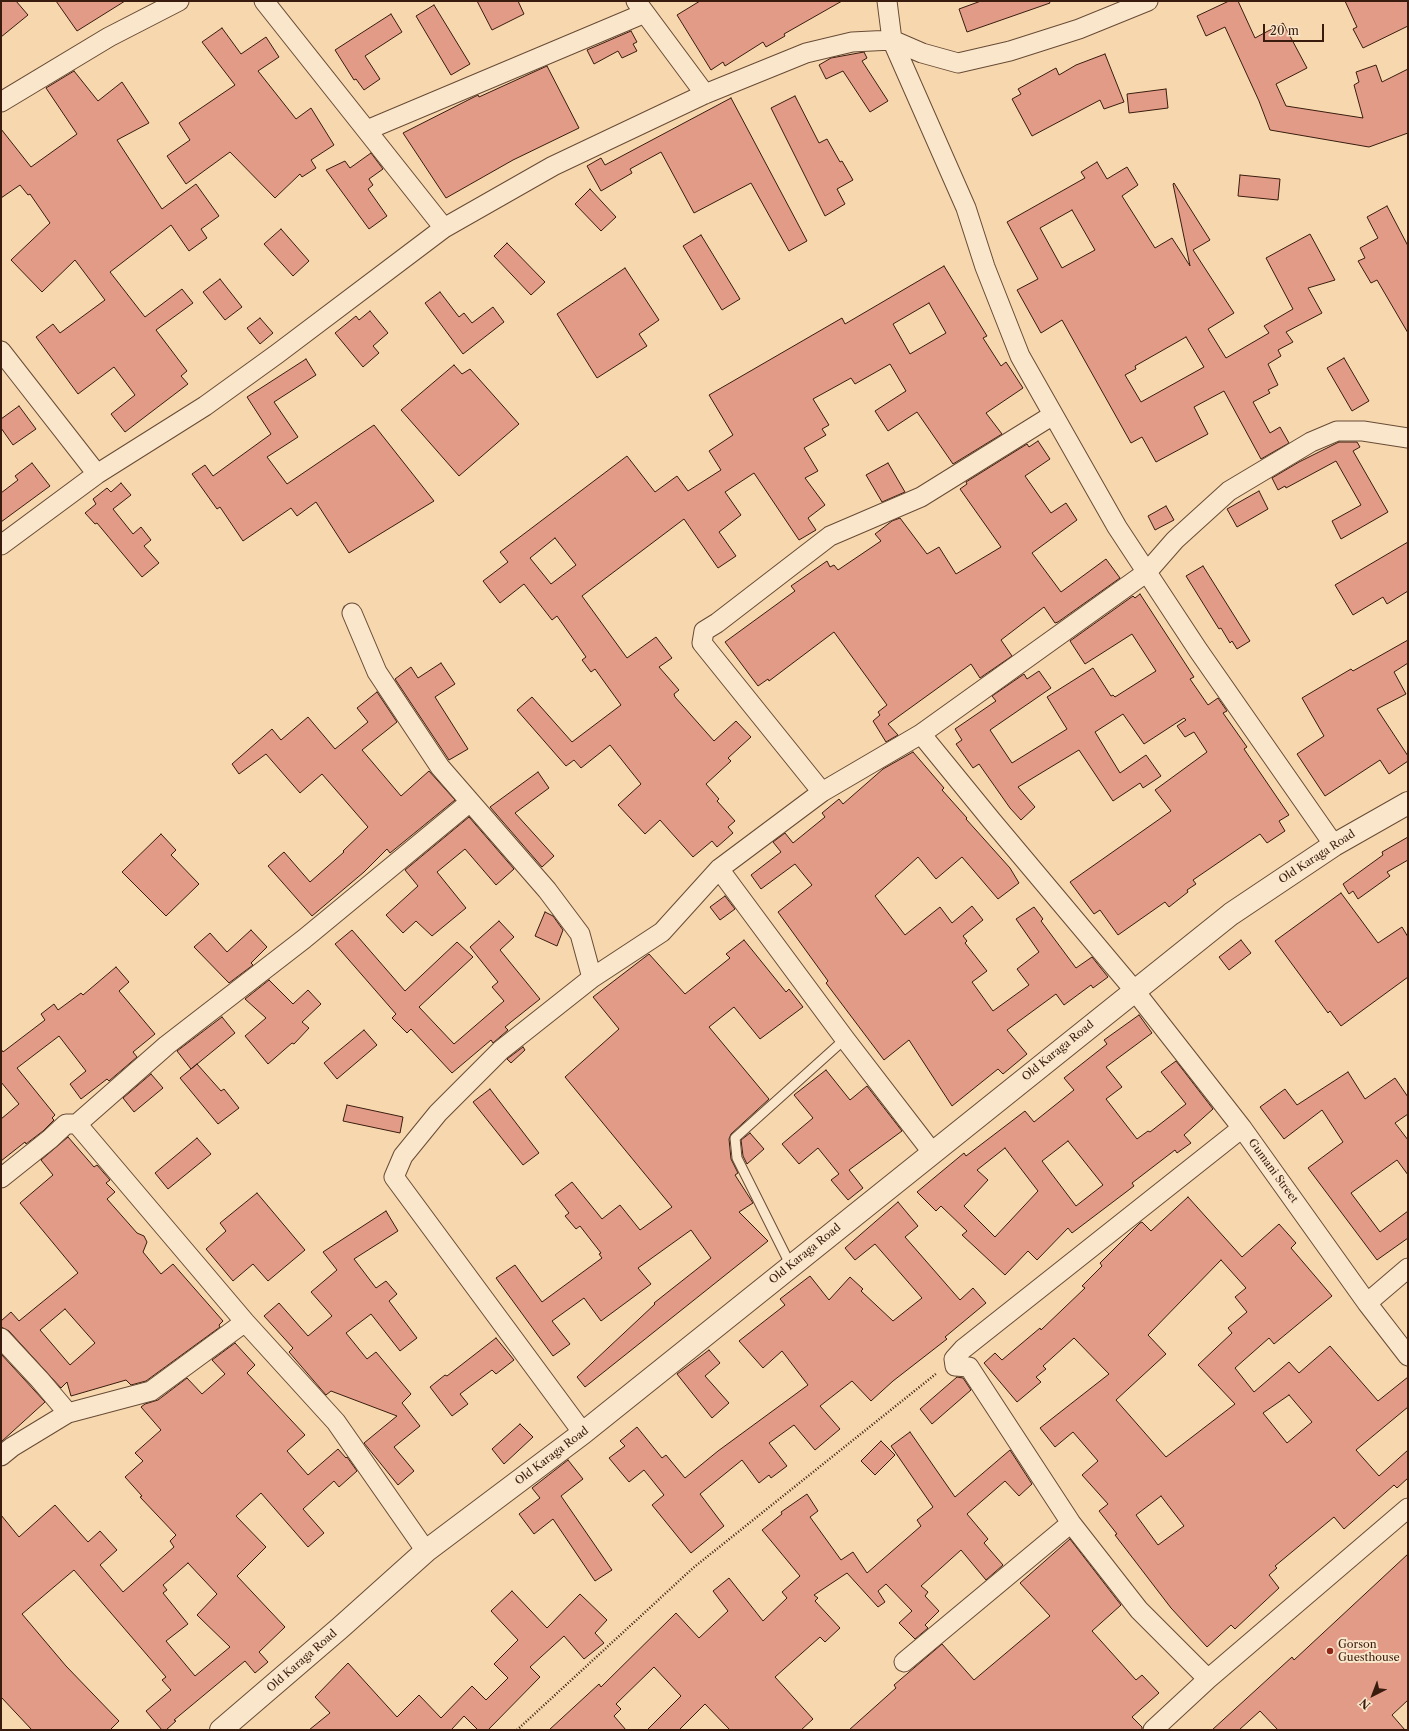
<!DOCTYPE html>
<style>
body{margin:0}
#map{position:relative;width:1409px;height:1731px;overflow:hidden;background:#f7d8ae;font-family:"Libre Caslon Text",serif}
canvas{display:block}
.frame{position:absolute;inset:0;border:2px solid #391c0e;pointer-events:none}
.north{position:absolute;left:1353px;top:1675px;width:40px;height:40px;-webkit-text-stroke:3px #fae6ca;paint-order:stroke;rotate:222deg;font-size:11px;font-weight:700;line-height:16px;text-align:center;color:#391c0e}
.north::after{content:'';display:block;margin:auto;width:14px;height:18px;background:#391c0e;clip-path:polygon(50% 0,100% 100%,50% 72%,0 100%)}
.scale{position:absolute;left:1263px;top:24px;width:61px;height:18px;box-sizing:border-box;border:2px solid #391c0e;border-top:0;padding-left:5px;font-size:12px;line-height:14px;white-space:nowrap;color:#391c0e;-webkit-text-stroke:3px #fae6ca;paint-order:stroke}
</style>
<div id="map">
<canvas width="1409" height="1731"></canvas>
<div class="frame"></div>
<div class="north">N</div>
<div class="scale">20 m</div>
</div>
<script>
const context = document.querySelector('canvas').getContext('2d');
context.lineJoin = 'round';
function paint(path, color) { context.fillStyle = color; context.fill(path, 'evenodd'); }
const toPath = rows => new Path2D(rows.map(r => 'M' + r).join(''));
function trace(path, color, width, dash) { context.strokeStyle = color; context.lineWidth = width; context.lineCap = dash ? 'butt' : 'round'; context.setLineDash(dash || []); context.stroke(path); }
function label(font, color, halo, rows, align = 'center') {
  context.font = font + ' "Libre Caslon Text",serif'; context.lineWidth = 4; context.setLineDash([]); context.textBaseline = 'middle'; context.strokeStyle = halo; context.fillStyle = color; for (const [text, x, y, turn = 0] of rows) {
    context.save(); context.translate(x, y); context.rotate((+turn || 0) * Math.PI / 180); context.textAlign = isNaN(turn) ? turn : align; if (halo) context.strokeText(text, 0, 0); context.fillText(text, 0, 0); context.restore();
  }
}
const building = toPath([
 [1,1,16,1,28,15,1,37,1,1],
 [56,1,125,1,77,31,56,1],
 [477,1,518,1,524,14,492,30,477,1],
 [700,1,842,1,784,34,785,36,766,47,763,42,725,66,723,62,711,70,677,15,700,1],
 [981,1,1049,1,1050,3,967,32,959,9,981,1],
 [1229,1,1238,1,1255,38,1283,23,1307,68,1276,84,1286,106,1363,118,1354,85,1359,82,1356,72,1376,65,1382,82,1408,69,1408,133,1369,147,1270,130,1259,101,1225,27,1206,36,1197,16,1229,1],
 [1345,1,1408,1,1408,26,1363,48,1353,29,1357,27,1345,1],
 [434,5,470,64,451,75,416,16,434,5],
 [391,14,402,32,365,56,380,79,364,90,356,79,354,80,335,50,391,14],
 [222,28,241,54,266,37,279,57,258,71,296,119,311,108,334,145,311,160,316,168,302,177,300,174,275,198,230,152,186,184,167,156,190,140,179,123,235,85,202,42,222,28],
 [631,31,637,42,633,44,637,51,622,58,618,51,594,64,587,50,631,31],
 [864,52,867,58,862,61,888,101,870,112,843,71,826,79,819,65,831,58,864,52],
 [1105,54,1124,102,1104,109,1100,100,1032,136,1012,99,1021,94,1018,89,1056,68,1059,75,1076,65,1105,54],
 [547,66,579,128,513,160,446,198,403,133,478,95,479,97,547,66],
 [74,71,98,101,122,82,149,123,117,140,162,209,196,184,219,216,201,229,207,238,189,251,171,225,110,272,145,317,182,289,193,303,156,330,187,371,181,376,188,384,125,432,111,414,135,395,114,367,78,394,36,337,53,324,60,333,105,300,75,260,42,292,11,260,50,223,30,194,28,195,20,185,1,198,1,129,31,167,77,134,46,88,74,71],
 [1166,89,1168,108,1129,113,1127,94,1166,89],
 [795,96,819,143,827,139,840,162,842,161,853,180,837,189,845,204,825,216,771,108,795,96],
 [731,98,807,241,789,251,751,183,694,213,661,152,630,169,632,173,601,191,587,166,601,158,605,165,731,98],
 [371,153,383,169,369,179,373,185,368,189,387,216,369,229,326,170,345,161,350,168,371,153],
 [1097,162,1107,179,1127,167,1138,185,1122,196,1155,248,1172,238,1190,266,1173,184,1174,183,1210,240,1193,250,1234,313,1208,329,1226,358,1269,333,1264,326,1293,309,1266,258,1310,234,1335,280,1308,288,1322,313,1286,332,1293,342,1278,350,1281,356,1268,364,1278,385,1268,390,1270,393,1253,402,1270,433,1280,427,1289,443,1261,459,1224,391,1194,407,1208,434,1156,462,1142,437,1131,443,1062,320,1041,333,1017,290,1038,279,1007,222,1085,178,1081,172,1097,162],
 [1072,210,1095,250,1062,268,1040,228,1072,210],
 [1186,337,1204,367,1141,402,1125,375,1136,369,1135,366,1186,337],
 [1240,175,1280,179,1278,200,1238,196,1240,175],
 [590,189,616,217,601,231,575,204,590,189],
 [1387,206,1408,246,1408,333,1377,280,1371,283,1358,261,1365,258,1360,248,1378,238,1367,217,1387,206],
 [281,229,309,261,293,276,264,244,281,229],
 [701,235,740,299,722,310,683,246,701,235],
 [507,243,545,282,531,295,494,256,507,243],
 [944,266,987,336,983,338,1001,366,1006,362,1023,388,986,413,1002,434,953,464,917,412,888,431,875,411,906,391,890,364,855,384,851,378,813,399,829,425,822,429,826,435,804,448,818,471,805,478,825,505,808,518,816,530,799,540,754,473,725,492,741,515,719,532,736,556,718,568,684,519,582,596,627,658,656,637,672,658,659,667,679,690,674,694,675,697,714,741,736,721,751,737,728,758,731,761,706,784,719,799,717,801,735,821,728,827,733,833,717,847,712,841,693,857,660,820,645,834,618,805,641,784,610,745,581,768,574,760,566,766,517,710,532,697,572,742,621,705,595,669,591,672,582,660,586,657,557,616,552,620,524,584,500,603,483,581,508,562,500,552,627,456,655,492,677,476,688,491,721,470,709,451,733,435,709,395,842,318,845,324,944,266],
 [929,303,946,333,910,354,893,324,929,303],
 [555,538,576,565,551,584,530,558,555,538],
 [625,268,659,320,639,334,647,346,597,378,557,314,625,268],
 [220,279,242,307,225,320,203,292,220,279],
 [440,292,459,317,464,313,472,323,493,307,504,322,463,354,425,303,440,292],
 [370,311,388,333,373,346,379,353,363,367,335,333,356,316,359,320,370,311],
 [260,318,273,333,260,344,247,328,260,318],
 [1344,358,1369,401,1352,411,1327,368,1344,358],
 [306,359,316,375,274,402,298,437,267,457,287,484,374,425,434,501,349,553,316,502,297,516,291,508,243,541,220,507,217,509,192,474,205,465,213,476,271,434,247,397,306,359],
 [454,365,462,374,470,369,519,424,459,476,401,410,454,365],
 [19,406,36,429,13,445,1,428,1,419,19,406],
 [1038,441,1050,459,1025,476,1051,513,1066,503,1077,520,1032,553,1061,592,1106,559,1120,578,1058,622,1055,623,1044,607,1001,640,1012,656,980,678,971,664,888,724,898,735,886,742,873,721,880,715,878,712,887,705,834,632,769,681,768,679,758,686,725,642,795,591,791,586,827,561,830,567,834,565,838,570,881,541,875,534,892,521,900,518,927,554,939,547,956,574,1001,547,960,489,967,484,966,482,1027,444,1029,447,1038,441],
 [1339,442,1357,442,1360,447,1353,451,1388,512,1341,539,1332,521,1361,505,1336,461,1286,488,1285,486,1278,490,1272,478,1299,462,1339,442],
 [32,463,50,486,1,522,1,493,18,480,15,476,32,463],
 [888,463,905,492,882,502,866,475,888,463],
 [121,483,131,495,113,509,133,534,141,527,151,540,144,546,159,563,142,577,97,523,95,524,85,513,96,504,93,499,107,488,111,492,121,483],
 [1259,491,1268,509,1237,527,1227,509,1259,491],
 [1166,506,1174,520,1155,530,1148,516,1166,506],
 [1408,542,1408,591,1387,604,1383,597,1353,615,1335,585,1408,542],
 [1203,566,1250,641,1237,649,1232,641,1230,643,1221,628,1219,629,1186,576,1203,566],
 [1140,594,1194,677,1190,679,1208,705,1218,698,1227,711,1223,713,1247,747,1244,749,1289,815,1279,821,1285,831,1267,843,1260,834,1193,880,1196,884,1187,890,1188,892,1169,907,1165,902,1118,935,1100,910,1094,914,1070,882,1171,811,1155,790,1207,752,1194,732,1185,737,1177,726,1186,720,1184,718,1144,744,1123,714,1095,732,1120,773,1146,755,1161,776,1143,788,1140,783,1113,801,1079,750,1018,787,1035,807,1021,820,1010,808,979,764,973,768,956,744,962,740,955,729,996,701,992,696,1024,674,1027,679,1039,671,1051,688,990,730,1012,763,1067,729,1047,697,1093,668,1111,696,1113,695,1115,697,1156,671,1132,634,1085,664,1070,641,1133,596,1135,598,1140,594],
 [1408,640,1408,663,1394,672,1406,694,1377,709,1408,756,1408,761,1389,774,1380,760,1325,796,1297,754,1324,736,1302,698,1351,669,1353,671,1408,640],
 [441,663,455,684,435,697,468,749,449,760,395,679,411,667,418,678,441,663],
 [377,692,397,722,362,750,401,796,429,771,455,800,390,853,387,849,364,872,312,916,268,866,284,852,310,882,344,852,343,851,368,827,322,774,300,793,266,754,239,774,232,764,272,729,281,740,308,717,335,749,368,722,357,708,377,692],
 [913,752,944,788,942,790,967,818,966,819,1010,868,1019,883,998,899,962,857,936,879,918,857,875,896,905,935,940,907,952,923,972,906,983,920,963,936,967,941,965,943,987,971,972,982,993,1011,1029,985,1017,969,1039,952,1016,919,1034,907,1043,919,1041,921,1076,968,1092,957,1108,977,1093,988,1091,985,1064,1005,1056,994,1007,1030,1027,1054,1003,1074,998,1069,952,1106,909,1040,884,1060,826,983,828,981,778,912,812,885,795,864,761,889,751,875,781,852,773,842,785,833,793,843,825,817,822,813,839,799,843,804,883,769,913,752],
 [538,772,549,788,515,813,554,856,542,867,490,807,538,772],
 [469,817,514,869,496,885,465,849,437,872,466,908,432,936,416,921,403,933,386,915,418,886,405,870,469,817],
 [161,834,176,850,171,855,199,884,166,916,122,872,161,834],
 [1408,837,1408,860,1387,872,1390,876,1358,899,1353,891,1349,894,1343,884,1383,855,1382,852,1408,837],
 [1341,893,1378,943,1402,927,1408,937,1408,977,1341,1026,1330,1011,1328,1013,1275,941,1341,893],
 [725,896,735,909,720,920,710,907,725,896],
 [545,912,553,916,563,930,557,946,535,936,545,912],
 [499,921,514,937,500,950,540,999,511,1022,505,1027,508,1030,493,1043,491,1040,452,1073,411,1029,407,1033,392,1018,396,1014,335,944,352,930,405,991,457,942,473,957,419,1007,454,1044,504,1001,492,987,498,982,470,947,499,921],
 [251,930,267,947,251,963,253,965,229,983,194,947,210,933,227,952,251,930],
 [744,940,786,992,789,989,803,1007,760,1039,734,1007,709,1027,769,1099,731,1134,729,1139,731,1159,738,1173,735,1175,753,1203,739,1212,768,1241,585,1387,577,1377,655,1304,654,1303,711,1258,691,1230,638,1268,651,1284,601,1321,584,1298,552,1321,570,1344,553,1356,496,1278,515,1265,542,1302,602,1258,599,1254,601,1253,580,1226,576,1229,565,1216,569,1213,555,1195,572,1182,602,1219,620,1205,640,1230,672,1207,565,1077,619,1029,593,997,649,954,685,994,730,958,726,954,744,940],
 [1241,940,1251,953,1229,970,1219,957,1241,940],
 [116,967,129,982,119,991,155,1034,133,1052,137,1057,109,1081,107,1079,81,1099,70,1084,86,1071,59,1036,17,1068,55,1115,52,1118,54,1120,43,1131,26,1144,25,1142,1,1161,1,1119,19,1104,1,1082,1,1049,3,1052,45,1020,41,1014,54,1004,58,1010,81,993,83,995,116,967],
 [269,980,293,1004,308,990,321,1004,302,1022,309,1028,294,1044,292,1043,268,1064,245,1036,266,1018,245,999,269,980],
 [1139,1015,1152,1033,1106,1067,1122,1087,1106,1099,1137,1139,1148,1131,1150,1132,1186,1104,1161,1072,1176,1061,1213,1109,1184,1135,1191,1143,1177,1153,1175,1150,1132,1183,1134,1186,1072,1233,1068,1228,1037,1260,1028,1251,1005,1275,962,1235,967,1231,941,1206,936,1211,917,1192,964,1153,966,1156,1025,1111,1034,1122,1074,1090,1064,1078,1107,1044,1104,1040,1139,1015],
 [1068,1141,1103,1185,1076,1206,1042,1161,1068,1141],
 [1005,1148,1038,1191,995,1237,964,1206,988,1180,977,1170,1005,1148],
 [222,1017,235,1033,191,1069,177,1051,222,1017],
 [364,1030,377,1045,337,1079,324,1063,364,1030],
 [523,1047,525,1050,511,1063,507,1059,523,1047],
 [197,1064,221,1091,224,1089,239,1108,218,1124,180,1078,197,1064],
 [826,1070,850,1100,867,1086,902,1131,849,1170,863,1188,848,1200,831,1180,839,1174,818,1148,799,1164,782,1144,813,1118,794,1095,826,1070],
 [1348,1072,1365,1099,1395,1078,1408,1097,1408,1114,1395,1123,1408,1140,1408,1175,1397,1160,1351,1193,1380,1232,1408,1211,1408,1238,1377,1260,1308,1168,1343,1142,1322,1110,1284,1139,1260,1107,1285,1089,1297,1105,1348,1072],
 [151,1074,163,1088,134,1112,123,1098,151,1074],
 [490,1089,539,1153,523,1165,473,1102,490,1089],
 [347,1105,403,1117,400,1133,343,1121,347,1105],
 [750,1133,764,1149,747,1164,743,1156,741,1140,750,1133],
 [68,1137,94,1167,97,1165,110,1180,106,1183,115,1192,107,1199,137,1233,144,1236,147,1242,143,1252,161,1274,173,1264,223,1321,219,1325,220,1327,146,1381,131,1385,126,1380,71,1396,67,1382,61,1388,9,1331,1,1327,1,1321,11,1312,19,1321,78,1273,20,1203,53,1175,41,1160,68,1137],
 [65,1309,95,1343,70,1365,40,1330,65,1309],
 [197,1138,211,1154,168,1189,155,1173,197,1138],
 [257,1193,305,1250,268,1281,253,1264,233,1281,206,1249,226,1231,220,1223,257,1193],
 [1188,1197,1242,1257,1279,1224,1296,1243,1291,1248,1332,1296,1274,1344,1269,1338,1235,1368,1254,1392,1289,1362,1299,1373,1330,1346,1378,1401,1408,1377,1408,1407,1356,1450,1379,1476,1408,1450,1408,1478,1397,1488,1394,1485,1344,1529,1334,1517,1275,1566,1277,1568,1269,1575,1279,1588,1235,1629,1231,1625,1207,1647,1171,1608,1115,1535,1117,1534,1099,1511,1108,1504,1082,1475,1098,1461,1073,1432,1055,1447,1040,1428,1109,1374,1074,1338,1043,1366,1046,1369,1036,1377,1041,1382,1017,1402,984,1363,995,1353,1002,1360,1040,1328,1041,1330,1085,1288,1082,1286,1102,1266,1100,1263,1140,1223,1142,1222,1151,1231,1188,1197],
 [1221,1260,1246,1288,1235,1297,1247,1312,1228,1328,1232,1333,1198,1365,1235,1404,1166,1457,1116,1400,1166,1354,1148,1335,1221,1260],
 [1289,1395,1312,1422,1287,1443,1263,1413,1289,1395],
 [1161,1496,1184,1526,1158,1545,1136,1515,1161,1496],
 [898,1202,918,1226,905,1237,960,1300,973,1288,986,1303,945,1337,947,1339,893,1381,871,1401,852,1381,820,1406,840,1429,815,1450,794,1425,769,1443,787,1466,771,1478,769,1475,759,1483,742,1460,700,1494,724,1526,691,1553,652,1505,664,1495,644,1470,629,1482,609,1458,625,1446,620,1441,637,1427,662,1458,666,1455,685,1478,718,1451,808,1385,782,1351,763,1368,739,1341,785,1305,780,1299,810,1276,829,1300,850,1277,863,1289,861,1291,893,1321,922,1298,875,1244,855,1260,845,1248,898,1202],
 [386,1211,398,1231,354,1259,376,1288,386,1281,397,1294,389,1301,417,1338,400,1351,371,1314,346,1333,367,1359,376,1352,411,1394,402,1403,420,1426,394,1447,414,1471,398,1485,364,1443,397,1416,331,1391,326,1395,289,1352,293,1348,264,1316,279,1303,308,1336,332,1316,311,1292,337,1270,323,1252,386,1211],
 [496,1338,514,1360,496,1374,492,1370,460,1394,468,1404,452,1416,430,1387,445,1375,447,1376,496,1338],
 [235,1343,255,1365,247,1373,305,1435,287,1451,308,1475,338,1449,346,1458,347,1457,357,1471,339,1487,334,1481,303,1509,324,1533,308,1547,261,1493,236,1516,266,1547,237,1576,285,1627,259,1652,268,1662,255,1673,245,1661,174,1720,176,1721,166,1730,162,1730,146,1711,171,1690,162,1680,166,1677,74,1570,22,1614,66,1666,119,1721,110,1730,32,1730,1,1697,1,1515,19,1537,55,1505,88,1542,100,1531,117,1550,100,1565,123,1592,174,1547,170,1541,176,1535,140,1497,142,1496,125,1477,143,1461,135,1453,161,1430,141,1407,145,1404,158,1400,187,1378,202,1394,225,1374,212,1360,235,1343],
 [188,1563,217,1594,197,1615,230,1647,195,1676,166,1641,188,1624,163,1593,167,1590,163,1585,188,1563],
 [709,1350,720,1363,705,1376,729,1403,712,1418,677,1374,709,1350],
 [1,1354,45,1402,1,1442,1,1354],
 [957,1377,963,1378,971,1390,932,1424,920,1409,957,1377],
 [520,1424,533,1437,504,1464,492,1449,520,1424],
 [910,1432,955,1497,1010,1450,1032,1484,1019,1496,1005,1481,967,1514,988,1539,984,1543,1003,1565,986,1580,961,1550,921,1586,928,1592,925,1596,939,1611,925,1625,928,1628,915,1639,899,1623,912,1611,886,1584,878,1591,885,1602,878,1607,847,1573,814,1595,818,1598,815,1601,840,1628,825,1642,820,1637,775,1677,813,1719,801,1730,730,1730,705,1704,679,1730,647,1730,681,1696,654,1667,616,1704,621,1709,614,1716,626,1730,549,1730,599,1684,601,1687,676,1613,699,1638,728,1611,713,1591,729,1578,763,1621,787,1598,782,1592,800,1576,762,1530,782,1514,781,1512,807,1494,818,1511,810,1517,841,1560,853,1552,867,1573,921,1526,917,1520,933,1507,891,1446,910,1432],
 [881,1441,895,1455,875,1475,861,1461,881,1441],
 [568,1460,583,1479,561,1496,612,1570,595,1581,553,1519,534,1534,519,1514,540,1498,532,1488,568,1460],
 [1070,1539,1121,1605,1092,1631,1136,1680,1142,1675,1159,1693,1132,1717,1142,1727,1142,1730,849,1730,896,1688,894,1685,942,1644,974,1680,1050,1616,1020,1583,1070,1539],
 [1408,1554,1408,1700,1392,1715,1405,1730,1278,1730,1260,1711,1239,1730,1212,1730,1292,1657,1294,1660,1408,1554],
 [512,1591,547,1628,580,1594,607,1620,595,1633,604,1643,584,1659,564,1636,530,1667,540,1677,488,1730,478,1730,464,1716,452,1729,454,1730,309,1730,330,1713,315,1697,348,1663,397,1717,419,1695,441,1718,472,1686,486,1700,508,1678,494,1664,518,1640,491,1611,512,1591]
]);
const path = toPath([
 [517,1730,693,1568,937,1373]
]);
const service = toPath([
 [791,1266,737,1158,735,1138,845,1039]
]);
const minor = toPath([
 [264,1,444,228],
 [636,1,705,94],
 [887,1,892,40,966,208,985,267,1020,356,1117,527,1198,650,1334,845],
 [1,102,109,37,179,1],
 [367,130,645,13],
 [1,351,97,474],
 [1408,438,1363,431,1337,431,1311,442,1229,491,1175,540,1147,572,921,734,992,821,1134,990,1242,1128,1367,1303,1408,1356],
 [1,545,97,474,205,406,277,354,444,228,553,166,705,94,806,53,852,42,892,40,922,53,958,63,1010,51,1079,29,1148,1],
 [352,613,377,672,440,767,547,890,580,934,592,978],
 [822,792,702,643,704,631,717,623,830,536,921,497,1053,415],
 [719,869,845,1039,932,1152],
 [77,1124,167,1045,304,939,470,802],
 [1,1178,50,1139,66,1124,77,1124,245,1322,336,1422,426,1551],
 [1367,1303,1408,1268],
 [1,1338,40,1380,68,1413],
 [583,1433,394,1177,403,1156,438,1113,501,1050,592,978,662,932,719,869,822,792,921,734],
 [1,1456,12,1447,68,1413,151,1391,245,1322],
 [904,1662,1071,1523],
 [1208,1679,1139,1610,1071,1523,969,1367,955,1366,954,1359,963,1349,1242,1128],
 [1153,1730,1208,1679,1408,1508]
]);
const tertiary = toPath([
 [221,1730,340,1628,426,1551,583,1433,1231,914,1334,845,1408,803]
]);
const markers = [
 [1330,1651,4,"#8f2418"]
];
const streetNames = [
 ["Old Karaga Road",1317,857,-33],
 ["Old Karaga Road",1058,1051,-39],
 ["Gumani Street",1273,1171,54],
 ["Old Karaga Road",805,1254,-39],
 ["Old Karaga Road",552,1456,-37],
 ["Old Karaga Road",302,1661,-41]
];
const poiNames = [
 ["Gorson",1338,1645],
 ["Guesthouse",1338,1658]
];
paint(building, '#e29b87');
trace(building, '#391c0e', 1);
trace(service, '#684b36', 11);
trace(minor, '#684b36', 21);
trace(tertiary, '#684b36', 24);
trace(path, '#391c0e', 2.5, [1, 2]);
trace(service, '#fae6ca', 9);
trace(minor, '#fae6ca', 19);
trace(tertiary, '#fae6ca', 22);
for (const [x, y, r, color] of markers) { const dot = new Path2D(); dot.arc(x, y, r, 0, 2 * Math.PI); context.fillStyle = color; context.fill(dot); trace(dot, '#fae6ca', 1.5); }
label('11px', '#391c0e', '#fae6ca', streetNames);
label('11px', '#391c0e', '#fae6ca', poiNames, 'left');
</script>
